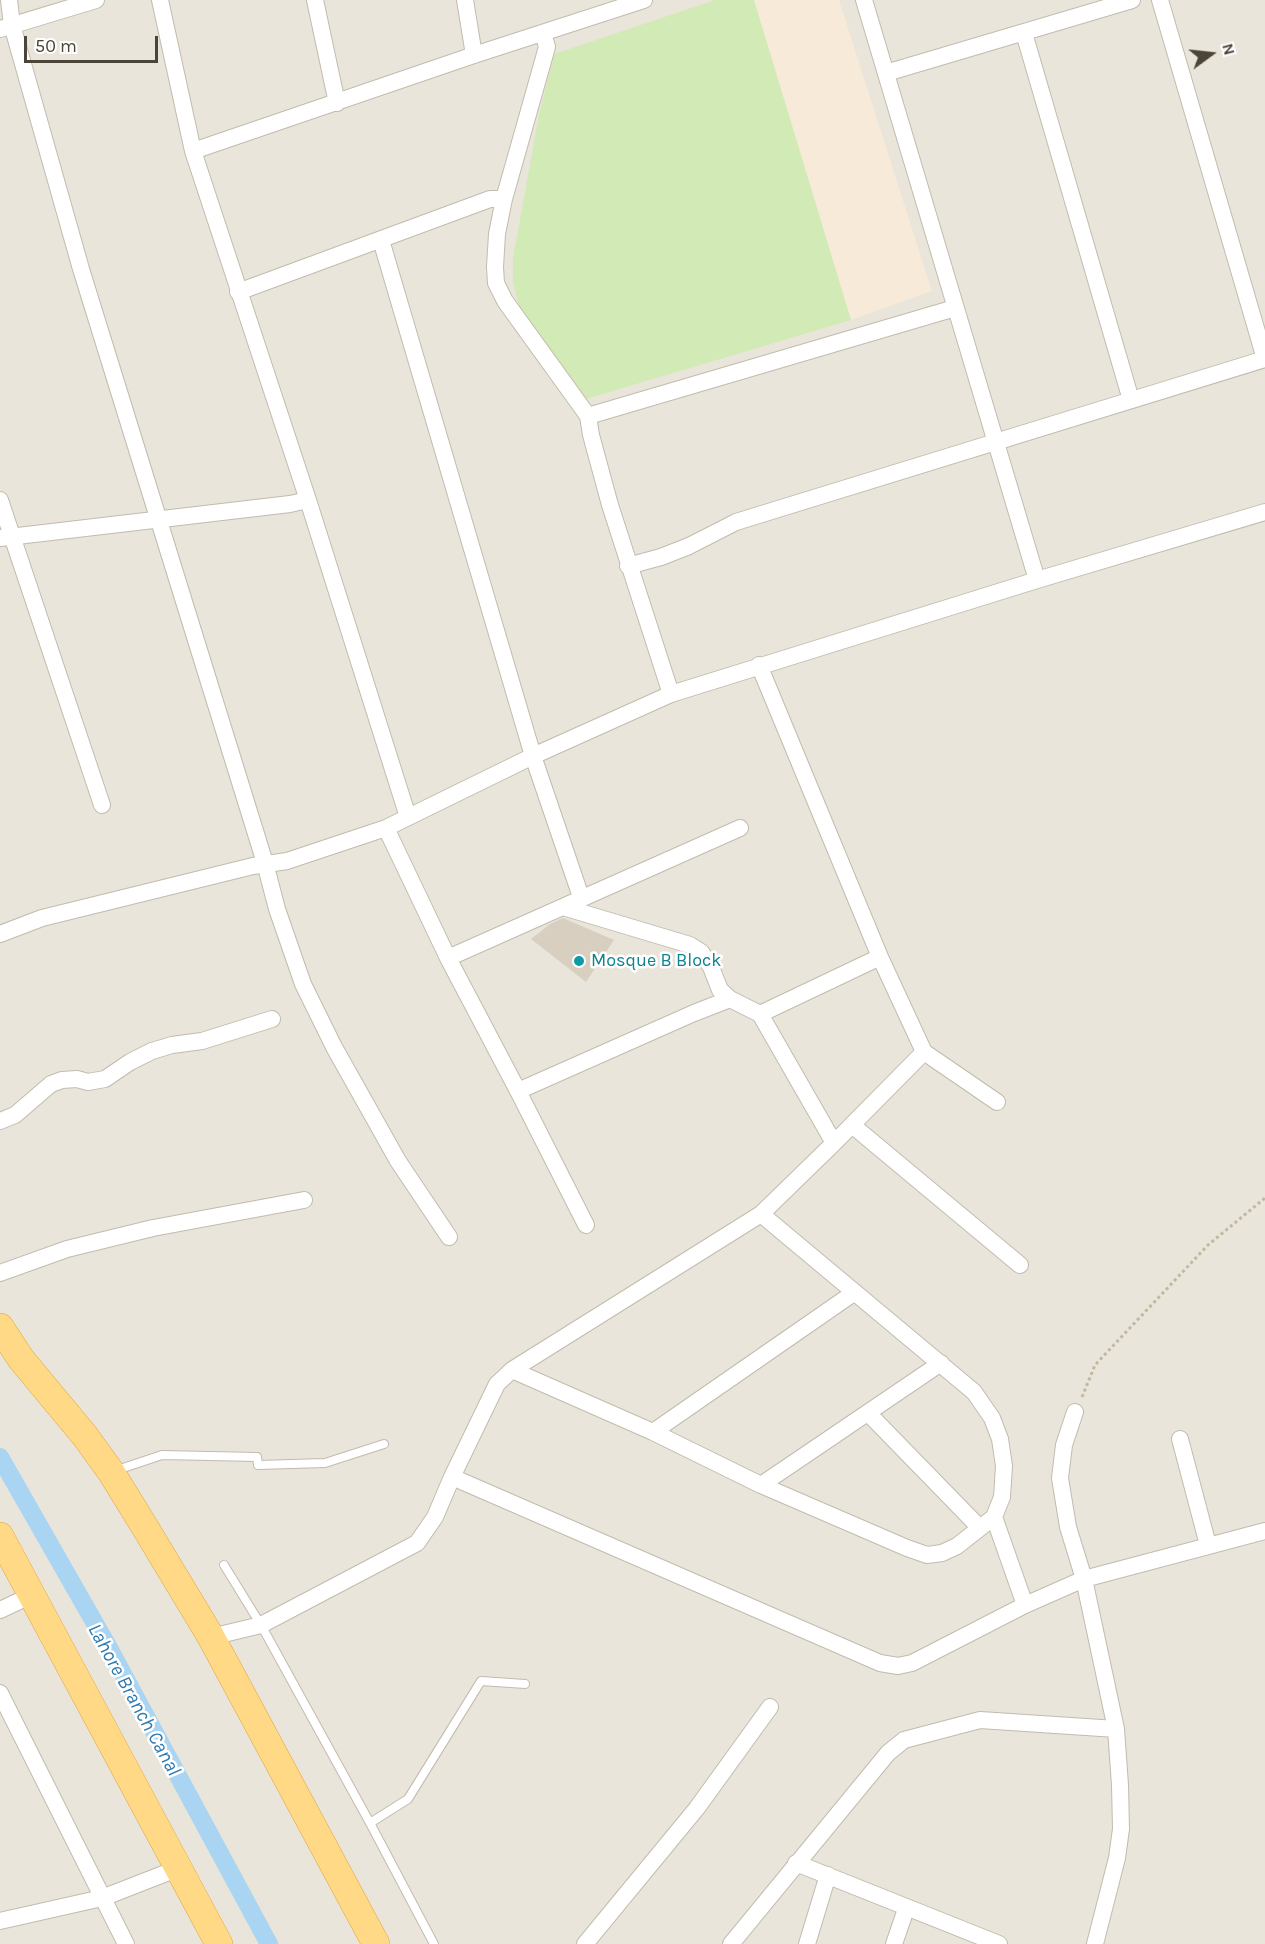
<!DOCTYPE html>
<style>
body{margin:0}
#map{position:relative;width:1265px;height:1944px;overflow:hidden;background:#f6f3ec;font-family:Karla,sans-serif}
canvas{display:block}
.north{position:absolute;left:1181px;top:24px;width:60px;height:60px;-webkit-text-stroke:4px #fff;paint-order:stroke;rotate:75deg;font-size:16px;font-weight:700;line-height:24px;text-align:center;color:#4b4439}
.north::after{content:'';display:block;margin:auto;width:21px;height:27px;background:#4b4439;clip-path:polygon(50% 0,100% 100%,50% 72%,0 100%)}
.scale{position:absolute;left:24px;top:36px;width:134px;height:27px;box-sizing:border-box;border:3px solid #4b4439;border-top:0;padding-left:8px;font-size:18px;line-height:21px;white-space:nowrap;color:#4b4439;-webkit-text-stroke:4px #fff;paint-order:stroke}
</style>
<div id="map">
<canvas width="1265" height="1944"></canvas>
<div class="north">N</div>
<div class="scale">50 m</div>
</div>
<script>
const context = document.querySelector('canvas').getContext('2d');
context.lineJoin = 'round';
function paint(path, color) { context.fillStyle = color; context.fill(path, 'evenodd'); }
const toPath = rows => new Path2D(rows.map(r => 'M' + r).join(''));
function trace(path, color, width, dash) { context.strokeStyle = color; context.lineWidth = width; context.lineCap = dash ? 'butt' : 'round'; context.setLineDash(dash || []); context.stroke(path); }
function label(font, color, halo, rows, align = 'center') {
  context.font = font + ' Karla,sans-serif'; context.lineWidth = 5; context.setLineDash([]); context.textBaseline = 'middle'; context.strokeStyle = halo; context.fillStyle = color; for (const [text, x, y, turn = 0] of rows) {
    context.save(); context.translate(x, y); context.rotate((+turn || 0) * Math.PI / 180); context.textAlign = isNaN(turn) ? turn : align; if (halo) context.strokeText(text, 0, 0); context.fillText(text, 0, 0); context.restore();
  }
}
const residential = toPath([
 [0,0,1265,0,1265,1944,0,1944]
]);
const commercial = toPath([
 [751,0,839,0,932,291,851,320]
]);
const green = toPath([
 [715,0,754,0,851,320,586,399,519,307,513,283,513,258,539,115,554,54]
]);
const canal = toPath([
 [0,1457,109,1648,269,1944]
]);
const building = toPath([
 [563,918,614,940,586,982,531,939,550,924]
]);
const path = toPath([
 [1082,1397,1095,1365,1208,1245,1265,1198]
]);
const service = toPath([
 [114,1471,162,1455,257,1457,258,1465,325,1463,384,1444],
 [224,1565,261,1625,370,1823,434,1944],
 [370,1823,408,1799,481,1681,525,1684]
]);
const minor = toPath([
 [9,0,12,25,81,269,265,863,277,909,303,984,334,1047,398,1161,449,1237],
 [160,0,193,151,308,500,408,817],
 [315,0,337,103],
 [465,0,474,55],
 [864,0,1037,580],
 [1160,0,1265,359],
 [0,29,96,0],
 [543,33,547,47,504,199,497,234,495,267,496,283,505,301,588,416,591,435,610,505,671,694],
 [1024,33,1131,400],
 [886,73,1132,0],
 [193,151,474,55,644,0],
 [381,240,533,756,581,897],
 [238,292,490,199,504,199],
 [588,416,955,308],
 [0,500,102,805],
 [0,538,290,504,308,500],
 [628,566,661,557,689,546,736,522,1265,359],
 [759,665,880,957,760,1014],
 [386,828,448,958,518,1091,694,1013,730,999],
 [563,907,690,945,701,952,711,967,720,990,730,999,760,1014,834,1143],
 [0,934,42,918,253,866,287,861,386,828,533,756,671,694,1037,580,1265,512],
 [880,957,924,1052,997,1102],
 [448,958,740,828],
 [518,1091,586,1225],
 [0,1121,15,1115,51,1084,62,1080,77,1079,88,1082,105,1079,130,1062,152,1051,172,1045,202,1041,272,1019],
 [852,1125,1020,1265],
 [0,1273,67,1249,153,1228,304,1200],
 [512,1370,653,1432,761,1485,907,1548,927,1555,942,1553,957,1546,994,1517,1002,1497,1004,1466,1000,1439,992,1418,974,1392,761,1214],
 [1075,1412,1064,1445,1060,1478,1068,1527,1084,1579,1116,1729,1120,1785,1121,1829,1117,1858,1095,1944],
 [868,1413,980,1528],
 [653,1432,855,1292],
 [1180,1439,1208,1545],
 [452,1477,880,1663,898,1666,912,1663,1025,1605,1084,1579,1265,1531],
 [761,1485,941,1363],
 [994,1517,1025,1605],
 [0,1610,32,1595],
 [211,1637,261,1625,417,1543,435,1517,452,1477,497,1384,512,1370,761,1214,834,1143,924,1052],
 [0,1693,126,1944],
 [796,1863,999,1944],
 [0,1921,102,1898,179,1868],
 [585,1944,697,1808,770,1707],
 [731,1944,888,1753,904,1740,980,1720,1116,1729],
 [807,1944,828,1875],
 [894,1944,906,1909]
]);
const trunk = toPath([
 [0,1327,21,1359,85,1436,111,1472,146,1529,211,1637,376,1944],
 [0,1536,219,1944]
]);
const markers = [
 [579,961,6,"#0f9aa8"]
];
const cultureNames = [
 ["Mosque B Block",591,961]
];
const waterNames = [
 ["Lahore Branch Canal",134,1700,61]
];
paint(residential, '#eae5da');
paint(commercial, '#f7ead8');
paint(green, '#d2eab5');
trace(canal, '#a9d4f2', 18);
paint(building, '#d8cfc1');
trace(service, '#c2bbae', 10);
trace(minor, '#c2bbae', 18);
trace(trunk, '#e0a43c', 28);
trace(path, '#c4b79f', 3, [3, 3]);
trace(service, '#fff', 8);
trace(minor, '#fff', 16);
trace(trunk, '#ffd985', 27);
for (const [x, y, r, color] of markers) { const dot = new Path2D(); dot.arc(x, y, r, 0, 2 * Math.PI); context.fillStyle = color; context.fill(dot); trace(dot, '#fff', 2); }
label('18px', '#0d838f', '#fff', cultureNames, 'left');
label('italic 20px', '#2e7ab2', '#fff', waterNames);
</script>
